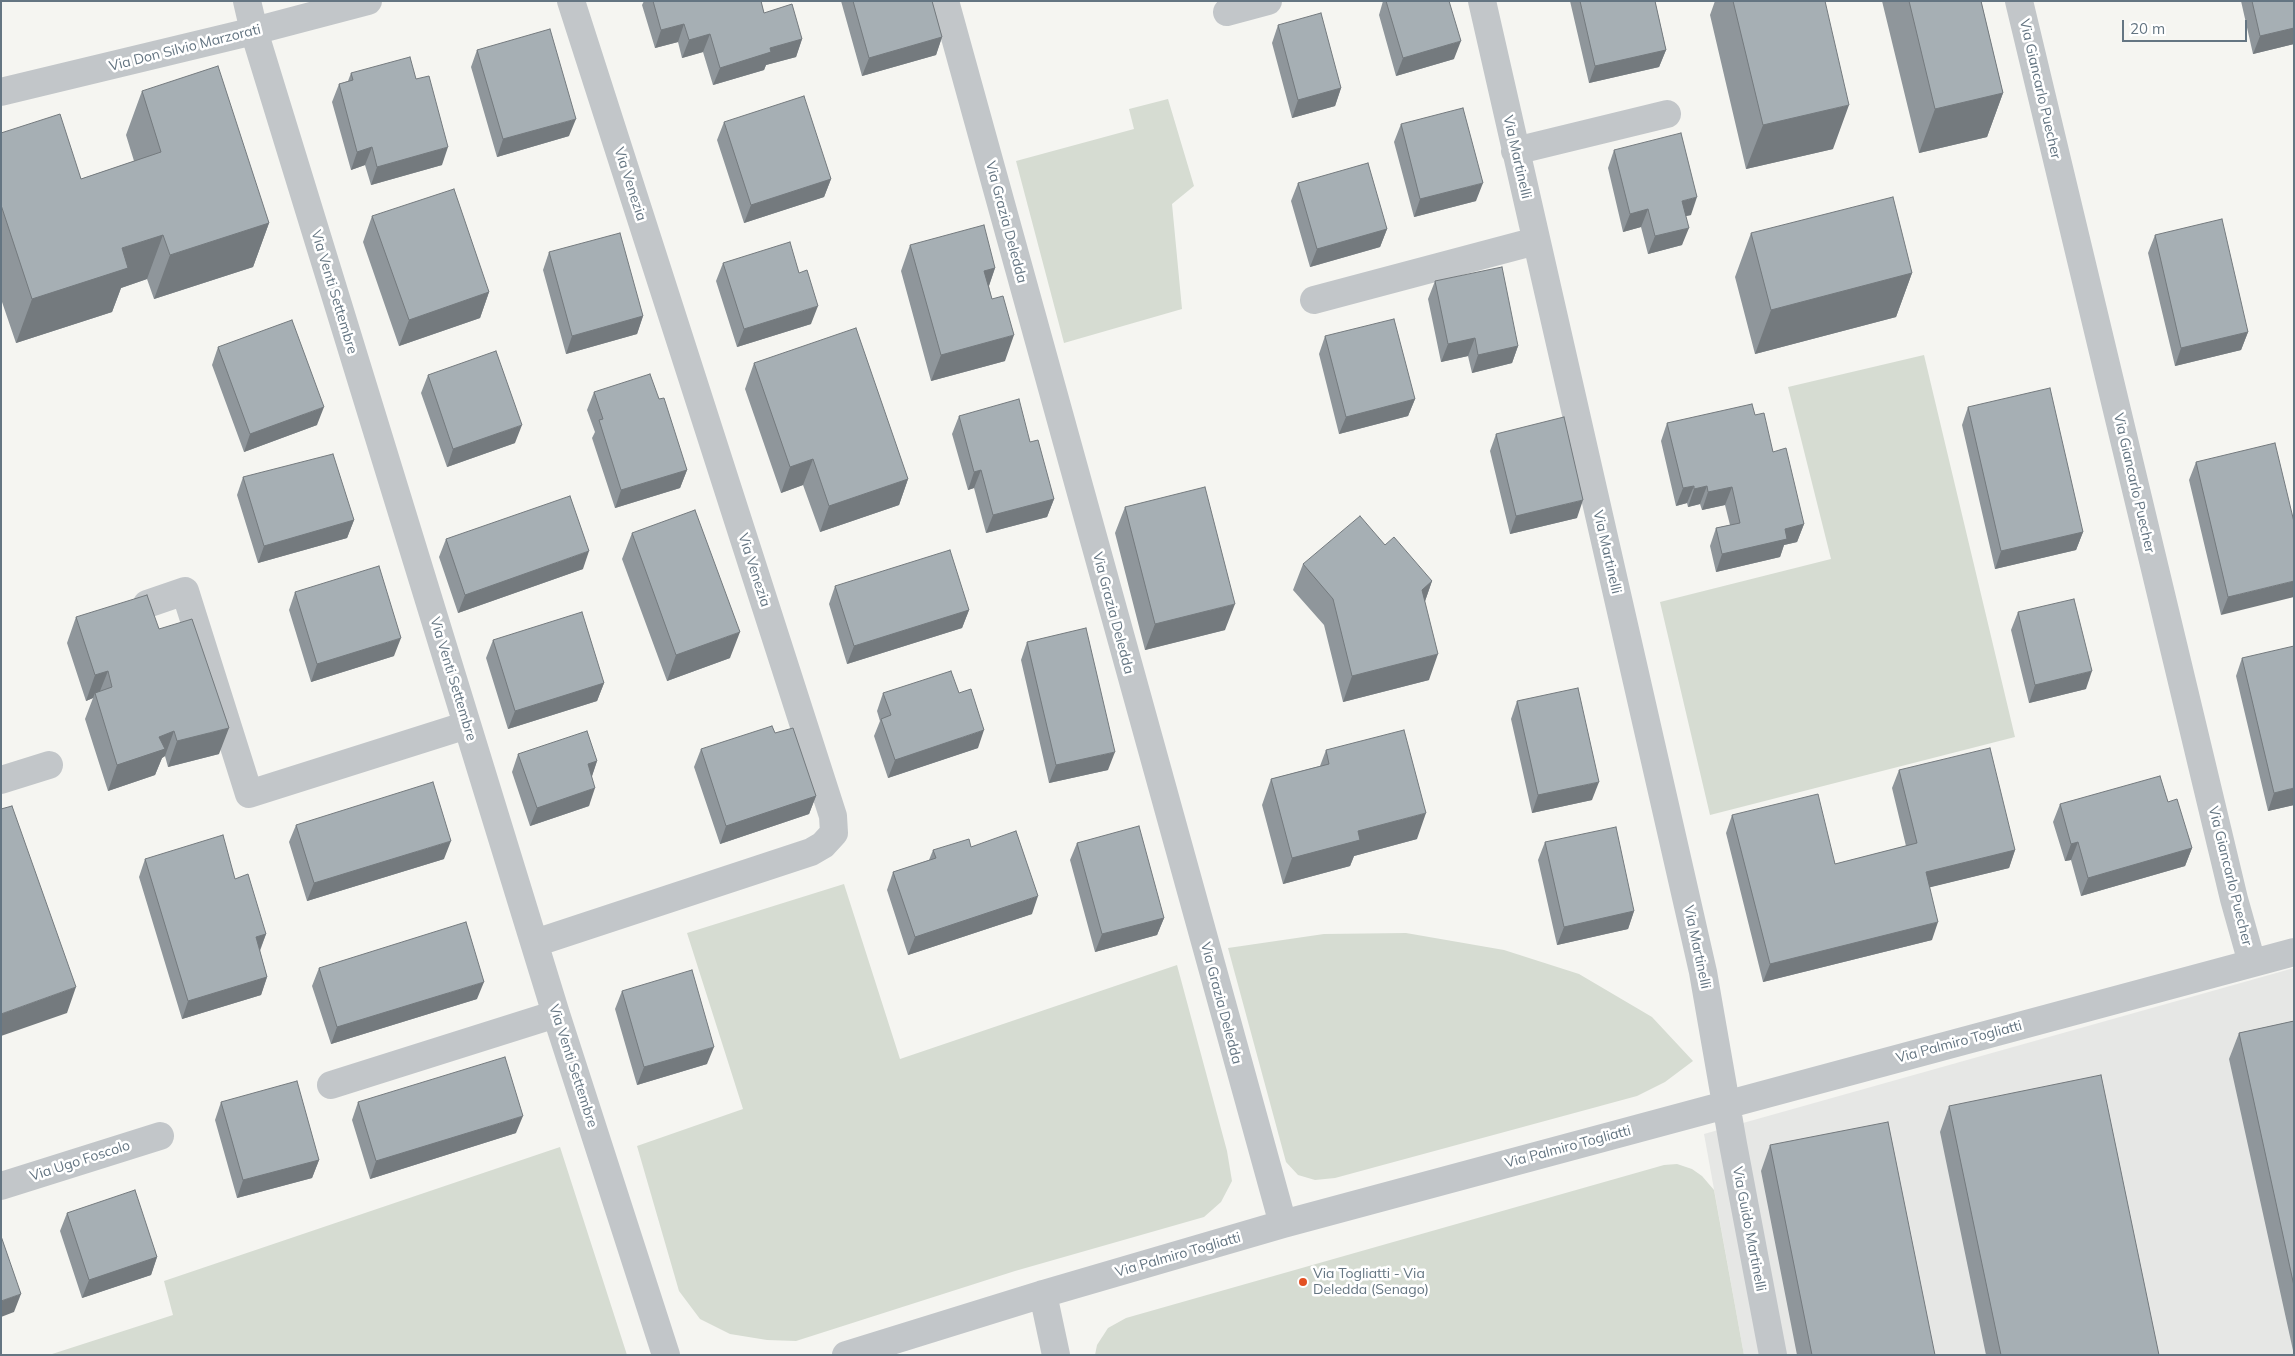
<!DOCTYPE html>
<style>
body{margin:0}
#map{position:relative;width:2295px;height:1356px;overflow:hidden;background:#f5f5f1;font-family:Mulish,sans-serif}
canvas{display:block}
.frame{position:absolute;inset:0;border:2px solid #647582;pointer-events:none}
.scale{position:absolute;left:2122px;top:20px;width:125px;height:22px;box-sizing:border-box;border:2px solid #647582;border-top:0;padding-left:6px;font-size:15px;line-height:18px;white-space:nowrap;color:#647582;-webkit-text-stroke:4px #fff;paint-order:stroke}
</style>
<div id="map">
<canvas width="2295" height="1356"></canvas>
<div class="frame"></div>
<div class="scale">20 m</div>
</div>
<script>
const context = document.querySelector('canvas').getContext('2d');
context.lineJoin = 'round';
function paint(path, color) { context.fillStyle = color; context.fill(path, 'evenodd'); }
const toPath = rows => new Path2D(rows.map(r => 'M' + r).join(''));
function trace(path, color, width, dash) { context.strokeStyle = color; context.lineWidth = width; context.lineCap = dash ? 'butt' : 'round'; context.setLineDash(dash || []); context.stroke(path); }
function label(font, color, halo, rows, align = 'center') {
  context.font = font + ' Mulish,sans-serif'; context.lineWidth = 5; context.setLineDash([]); context.textBaseline = 'middle'; context.strokeStyle = halo; context.fillStyle = color; for (const [text, x, y, turn = 0] of rows) {
    context.save(); context.translate(x, y); context.rotate((+turn || 0) * Math.PI / 180); context.textAlign = isNaN(turn) ? turn : align; if (halo) context.strokeText(text, 0, 0); context.fillText(text, 0, 0); context.restore();
  }
}
const built = toPath([
 [2294,968,2294,1355,1744,1355,1704,1134]
]);
const green = toPath([
 [1168,99,1194,186,1172,204,1182,309,1064,343,1016,161,1134,129,1129,109],
 [1924,355,2015,737,1710,815,1660,602,1831,559,1788,387],
 [844,884,900,1059,1177,965,1227,1151,1232,1181,1221,1202,1204,1217,1015,1271,796,1341,767,1340,730,1334,700,1319,679,1291,637,1146,743,1109,687,933],
 [1406,933,1504,950,1579,974,1652,1017,1693,1061,1665,1082,1637,1096,1335,1178,1315,1180,1298,1175,1286,1162,1228,948,1324,934],
 [560,1147,627,1355,49,1355,173,1315,164,1281],
 [1677,1164,1692,1169,1702,1176,1714,1190,1744,1355,1095,1355,1097,1345,1108,1328,1126,1318,1664,1165]
]);
const minor = toPath([
 [247,1,254,31,556,1014,666,1355],
 [945,1,1283,1224],
 [1482,1,1703,972,1733,1144,1773,1355],
 [2019,1,2234,899,2252,963],
 [1227,12,1268,1],
 [1,92,254,31,368,1],
 [1515,151,1667,114],
 [1314,300,1536,241],
 [147,604,185,591,249,794,467,725],
 [1,780,49,765],
 [535,943,811,852,823,845,834,833,833,816,571,1],
 [331,1085,556,1014],
 [1,1186,160,1136],
 [1043,1294,1056,1355],
 [846,1355,1043,1294,1283,1224,2294,952]
]);
const wall = toPath([
 [644,1,761,1,764,13,802,39,796,57,766,65,764,70,713,85,703,52,682,58,678,42,655,48,642,5],
 [841,1,932,1,942,37,936,55,862,76],
 [1383,1,1449,1,1454,59,1396,76,1379,15],
 [1570,1,1655,1,1666,50,1659,67,1589,83],
 [1715,1,1825,1,1833,149,1746,169,1710,15],
 [1882,1,1981,1,2003,93,1987,137,1919,153],
 [2241,1,2294,1,2294,44,2253,54],
 [1278,25,1341,88,1335,106,1292,118,1272,43],
 [477,50,569,136,497,157,471,67],
 [351,73,416,79,442,165,371,185,365,165,351,170,332,102,339,84,348,81],
 [142,91,269,223,253,267,154,299,147,279,121,288,112,312,16,343,1,299,1,133,81,179,134,161,126,135],
 [724,122,831,179,824,197,744,223,717,140],
 [1401,124,1476,201,1414,217,1394,142],
 [1614,150,1691,215,1686,216,1682,245,1648,254,1641,227,1623,232,1608,168],
 [1298,183,1387,229,1380,247,1310,267,1291,201],
 [372,216,489,292,480,318,399,346,363,242],
 [1751,233,1912,273,1896,317,1755,354,1735,277],
 [2155,235,2248,332,2241,350,2175,366,2148,253],
 [910,245,995,268,989,286,1005,361,931,381,901,271],
 [549,252,643,316,637,334,566,354,543,270],
 [723,263,811,324,737,347,716,281],
 [1435,281,1518,346,1512,363,1472,373,1468,356,1441,362,1428,299],
 [1325,336,1415,399,1408,416,1339,434,1319,354],
 [218,347,317,425,244,452,212,365],
 [754,363,908,479,899,505,820,532,803,485,781,493,745,389],
 [428,375,515,443,447,467,421,393],
 [594,392,659,399,687,470,680,488,615,508,592,438,595,432,587,410],
 [1968,407,2083,532,2076,550,1995,569,1962,425],
 [1755,415,1773,452,1804,524,1797,542,1784,545,1780,557,1716,572,1710,546,1716,528,1730,525,1725,505,1702,510,1700,504,1688,507,1687,503,1676,506,1661,441,1667,423],
 [959,416,1030,442,1054,499,1047,517,986,533,974,488,968,490,952,434],
 [1496,434,1577,518,1510,534,1490,451],
 [2196,462,2294,522,2221,615,2189,480],
 [243,477,354,520,347,538,258,563,237,495],
 [1125,507,1225,630,1145,650,1115,533],
 [632,533,730,658,667,681,622,559],
 [446,539,583,569,458,613,439,557],
 [1385,545,1432,581,1425,601,1429,680,1343,702,1324,625,1293,590,1303,564],
 [835,586,969,610,962,628,847,664,829,604],
 [295,592,394,656,311,682,289,610],
 [2018,612,2086,689,2029,703,2011,630],
 [76,617,159,629,219,754,168,767,165,756,162,758,155,775,108,791,85,719,93,698,86,701,67,643],
 [493,640,604,683,597,701,508,729,486,658],
 [1027,642,1108,770,1049,783,1021,660],
 [2242,658,2294,805,2268,811,2236,676],
 [883,693,978,748,888,778,874,736,880,721,877,711],
 [1517,701,1592,800,1532,813,1511,719],
 [701,749,816,796,809,814,720,844,694,767],
 [1326,750,1417,839,1354,856,1350,866,1283,884,1262,805,1271,779,1320,766],
 [518,754,597,761,592,776,589,806,530,826,512,772],
 [1899,770,2015,850,2009,868,1930,887,1932,940,1763,982,1726,833,1732,815,1835,864,1906,846,1892,788],
 [2168,802,2192,848,2185,866,2081,896,2071,860,2065,861,2053,822,2060,804],
 [296,825,444,859,307,901,289,842],
 [1545,842,1634,911,1628,929,1557,945,1538,860],
 [1077,843,1164,918,1157,935,1095,952,1070,860],
 [971,847,1032,914,908,955,887,890,893,872,929,860,933,850],
 [145,859,235,879,266,934,260,951,267,977,261,995,182,1019,139,877],
 [319,968,477,999,331,1044,312,986],
 [622,991,707,1064,637,1085,615,1009],
 [2294,1021,2294,1355,2229,1059,2239,1033],
 [221,1102,319,1160,312,1178,237,1198,215,1120],
 [358,1102,516,1133,370,1179,352,1120],
 [1949,1106,2159,1355,1986,1355,1940,1132],
 [1770,1145,1935,1355,1797,1355,1761,1171],
 [67,1213,157,1257,151,1275,82,1298,60,1231]
]);
const shadedWall = toPath([
 [684,24,678,42,655,48,661,30],
 [2294,28,2294,44,2253,54,2260,36],
 [710,34,703,52,682,58,689,40],
 [942,37,936,55,862,76,869,58],
 [802,39,796,57,766,65,764,70,713,85,720,68,770,48],
 [1461,41,1454,59,1396,76,1403,58],
 [1666,50,1659,67,1589,83,1595,66],
 [1341,88,1335,106,1292,118,1298,100],
 [2003,93,1987,137,1919,153,1935,109],
 [1849,105,1833,149,1746,169,1763,125],
 [576,119,569,136,497,157,503,139],
 [372,147,365,165,351,170,357,152],
 [448,147,442,165,371,185,377,167],
 [831,179,824,197,744,223,751,205],
 [1483,183,1476,201,1414,217,1420,199],
 [1697,197,1691,215,1676,218,1682,201],
 [1648,209,1641,227,1623,232,1630,214],
 [269,223,253,267,154,299,170,255],
 [1689,228,1682,245,1648,254,1655,236],
 [1387,229,1380,247,1310,267,1317,249],
 [163,235,147,279,121,288,112,312,16,343,32,299,122,248],
 [995,268,986,294,984,271],
 [1912,273,1896,317,1755,354,1771,310],
 [489,292,480,318,399,346,409,320],
 [818,306,811,324,737,347,744,329],
 [643,316,637,334,566,354,572,336],
 [2248,332,2241,350,2175,366,2181,348],
 [1014,335,1005,361,931,381,941,355],
 [1475,338,1468,356,1441,362,1448,344],
 [1518,346,1512,363,1472,373,1478,355],
 [1415,399,1408,416,1339,434,1346,417],
 [324,407,317,425,244,452,250,434],
 [522,425,515,443,447,467,453,449],
 [813,459,803,485,781,493,790,467],
 [687,470,680,488,615,508,621,490],
 [981,470,974,488,968,490,974,472],
 [908,479,899,505,820,532,829,506],
 [1694,486,1687,503,1676,506,1683,488],
 [1707,486,1700,504,1688,507,1694,489],
 [1732,487,1725,505,1702,510,1708,492],
 [1054,499,1047,517,986,533,993,515],
 [1583,500,1577,518,1510,534,1516,516],
 [354,520,347,538,258,563,264,546],
 [1804,524,1797,542,1784,545,1780,557,1716,572,1722,554,1785,529],
 [2083,532,2076,550,1995,569,2001,551],
 [589,551,583,569,458,613,465,595],
 [1432,581,1423,607,1422,590],
 [2294,581,2294,597,2221,615,2228,597],
 [1235,604,1225,630,1145,650,1155,624],
 [969,610,962,628,847,664,854,646],
 [740,632,730,658,667,681,676,655],
 [401,638,394,656,311,682,317,664],
 [1438,654,1429,680,1343,702,1352,676],
 [108,671,98,696,95,693,93,698,86,701,95,675],
 [2092,671,2086,689,2029,703,2035,685],
 [604,683,597,701,508,729,515,711],
 [229,728,219,754,168,767,177,741],
 [984,730,978,748,888,778,895,760],
 [174,731,165,756,162,758,155,775,108,791,117,765,159,737],
 [1115,752,1108,770,1049,783,1056,765],
 [597,761,591,779,588,764],
 [1599,782,1592,800,1532,813,1538,795],
 [595,788,589,806,530,826,537,808],
 [2294,788,2294,805,2268,811,2274,793],
 [816,796,809,814,720,844,726,826],
 [1426,813,1417,839,1354,856,1350,866,1283,884,1292,858,1358,831],
 [451,841,444,859,307,901,314,883],
 [2078,842,2071,860,2065,861,2071,844],
 [2192,848,2185,866,2081,896,2088,878],
 [2015,850,2009,868,1919,890,1926,872],
 [1038,896,1032,914,908,955,915,937],
 [1634,911,1628,929,1557,945,1564,927],
 [1164,918,1157,935,1095,952,1102,934],
 [1938,922,1932,940,1763,982,1770,964],
 [266,934,259,952,256,937],
 [267,977,261,995,182,1019,188,1001],
 [484,982,477,999,331,1044,337,1027],
 [76,987,67,1013,1,1036,1,1014],
 [714,1047,707,1064,637,1085,644,1067],
 [523,1116,516,1133,370,1179,376,1161],
 [319,1160,312,1178,237,1198,243,1180],
 [157,1257,151,1275,82,1298,89,1280],
 [21,1294,14,1312,1,1317,1,1301]
]);
const building = toPath([
 [653,1,761,1,764,13,792,4,802,39,770,48,771,52,720,68,710,34,689,40,684,24,661,30,653,1],
 [853,1,932,1,942,37,869,58,853,1],
 [1386,1,1449,1,1461,41,1403,58,1386,1],
 [1580,1,1655,1,1666,50,1595,66,1580,1],
 [1733,1,1825,1,1849,105,1763,125,1733,1],
 [1909,1,1981,1,2003,93,1935,109,1909,1],
 [2252,1,2294,1,2294,28,2260,36,2252,1],
 [1321,13,1341,88,1298,100,1278,25,1321,13],
 [550,29,576,119,503,139,477,50,550,29],
 [410,57,416,79,429,76,448,147,377,167,372,147,357,152,339,84,353,80,351,73,410,57],
 [218,66,269,223,170,255,163,235,122,248,128,268,32,299,1,205,1,133,60,114,81,179,161,152,142,91,218,66],
 [804,96,831,179,751,205,724,122,804,96],
 [1463,108,1483,183,1420,199,1401,124,1463,108],
 [1681,133,1697,197,1682,201,1689,228,1655,236,1648,209,1630,214,1614,150,1681,133],
 [1368,163,1387,229,1317,249,1298,183,1368,163],
 [454,189,489,292,409,320,372,216,454,189],
 [1893,197,1912,273,1771,310,1751,233,1893,197],
 [2222,219,2248,332,2181,348,2155,235,2222,219],
 [984,225,995,268,984,271,992,299,1003,296,1014,335,941,355,910,245,984,225],
 [620,233,643,316,572,336,549,252,620,233],
 [790,242,799,273,807,270,818,306,744,329,723,263,790,242],
 [1502,267,1518,346,1478,355,1475,338,1448,344,1435,281,1502,267],
 [1394,319,1415,399,1346,417,1325,336,1394,319],
 [292,320,324,407,250,434,218,347,292,320],
 [856,328,908,479,829,506,813,459,790,467,754,363,856,328],
 [496,351,522,425,453,449,428,375,496,351],
 [650,374,659,399,664,398,687,470,621,490,599,420,603,419,594,392,650,374],
 [2050,388,2083,532,2001,551,1968,407,2050,388],
 [1019,399,1030,442,1038,440,1054,499,993,515,981,470,974,472,959,416,1019,399],
 [1752,404,1755,415,1764,413,1773,452,1786,448,1804,524,1785,529,1787,539,1722,554,1716,528,1740,523,1732,487,1708,492,1707,486,1694,489,1694,486,1683,488,1667,423,1752,404],
 [1564,417,1583,500,1516,516,1496,434,1564,417],
 [2275,443,2294,522,2294,581,2228,597,2196,462,2275,443],
 [333,454,354,520,264,546,243,477,333,454],
 [1205,487,1235,604,1155,624,1125,507,1205,487],
 [570,496,589,551,465,595,446,539,570,496],
 [695,510,740,632,676,655,632,533,695,510],
 [1360,516,1385,545,1394,537,1432,581,1422,590,1438,654,1352,676,1333,599,1303,564,1360,516],
 [950,550,969,610,854,646,835,586,950,550],
 [379,566,401,638,317,664,295,592,379,566],
 [147,595,159,629,192,619,229,728,177,741,174,731,159,737,165,749,117,765,95,693,112,687,108,671,95,675,76,617,147,595],
 [2074,599,2092,671,2035,685,2018,612,2074,599],
 [582,612,604,683,515,711,493,640,582,612],
 [1086,628,1115,752,1056,765,1027,642,1086,628],
 [2294,646,2294,788,2274,793,2242,658,2294,646],
 [951,671,959,693,971,689,984,730,895,760,881,719,891,715,883,693,951,671],
 [1578,688,1599,782,1538,795,1517,701,1578,688],
 [772,726,775,733,793,728,816,796,726,826,701,749,772,726],
 [1404,730,1426,813,1358,831,1360,840,1292,858,1271,779,1329,764,1326,750,1404,730],
 [587,731,597,761,588,764,595,788,537,808,518,754,587,731],
 [1990,748,2015,850,1926,872,1938,922,1770,964,1732,815,1818,794,1835,864,1917,843,1899,770,1990,748],
 [2160,776,2168,802,2177,799,2192,848,2088,878,2078,842,2071,844,2060,804,2160,776],
 [433,782,451,841,314,883,296,825,433,782],
 [12,806,76,987,1,1014,1,809,12,806],
 [1139,826,1164,918,1102,934,1077,843,1139,826],
 [1616,827,1634,911,1564,927,1545,842,1616,827],
 [1016,831,1038,896,915,937,893,872,936,858,933,850,969,839,971,847,1016,831],
 [223,835,235,879,248,874,266,934,256,937,267,977,188,1001,145,859,223,835],
 [466,922,484,982,337,1027,319,968,466,922],
 [692,970,714,1047,644,1067,622,991,692,970],
 [2294,1021,2294,1286,2239,1033,2294,1021],
 [505,1057,523,1116,376,1161,358,1102,505,1057],
 [2101,1075,2159,1355,2001,1355,1949,1106,2101,1075],
 [297,1081,319,1160,243,1180,221,1102,297,1081],
 [1888,1122,1935,1355,1812,1355,1770,1145,1888,1122],
 [135,1190,157,1257,89,1280,67,1213,135,1190],
 [1,1236,21,1294,1,1301,1,1236]
]);
const markers = [
 [1303,1282,5,"#e35123"]
];
const streetNames = [
 ["Via Don Silvio Marzorati",185,48,-14],
 ["Via Giancarlo Puecher",2040,89,77],
 ["Via Martinelli",1517,157,77],
 ["Via Venezia",630,184,72],
 ["Via Grazia Deledda",1006,222,75],
 ["Via Venti Settembre",334,292,73],
 ["Via Giancarlo Puecher",2134,483,77],
 ["Via Martinelli",1607,552,77],
 ["Via Venezia",754,570,72],
 ["Via Grazia Deledda",1113,613,75],
 ["Via Venti Settembre",453,679,73],
 ["Via Giancarlo Puecher",2230,876,76],
 ["Via Martinelli",1697,947,78],
 ["Via Grazia Deledda",1221,1003,75],
 ["Via Palmiro Togliatti",1959,1042,-15],
 ["Via Venti Settembre",573,1066,72],
 ["Via Palmiro Togliatti",1568,1147,-15],
 ["Via Ugo Foscolo",80,1161,-18],
 ["Via Guido Martinelli",1749,1229,79],
 ["Via Palmiro Togliatti",1178,1255,-16]
];
const poiNames = [
 ["Via Togliatti - Via",1313,1274],
 ["Deledda (Senago)",1313,1290]
];
paint(built, '#e6e7e5');
paint(green, '#d6dcd2');
trace(minor, '#c2c6c9', 28);
paint(wall, '#8f969b');
paint(shadedWall, '#747a7e');
paint(building, '#a6afb4');
trace(building, '#747a7e', 1);
for (const [x, y, r, color] of markers) { const dot = new Path2D(); dot.arc(x, y, r, 0, 2 * Math.PI); context.fillStyle = color; context.fill(dot); trace(dot, '#fff', 2); }
label('14px', '#647582', '#fff', streetNames);
label('14px', '#647582', '#fff', poiNames, 'left');
</script>
